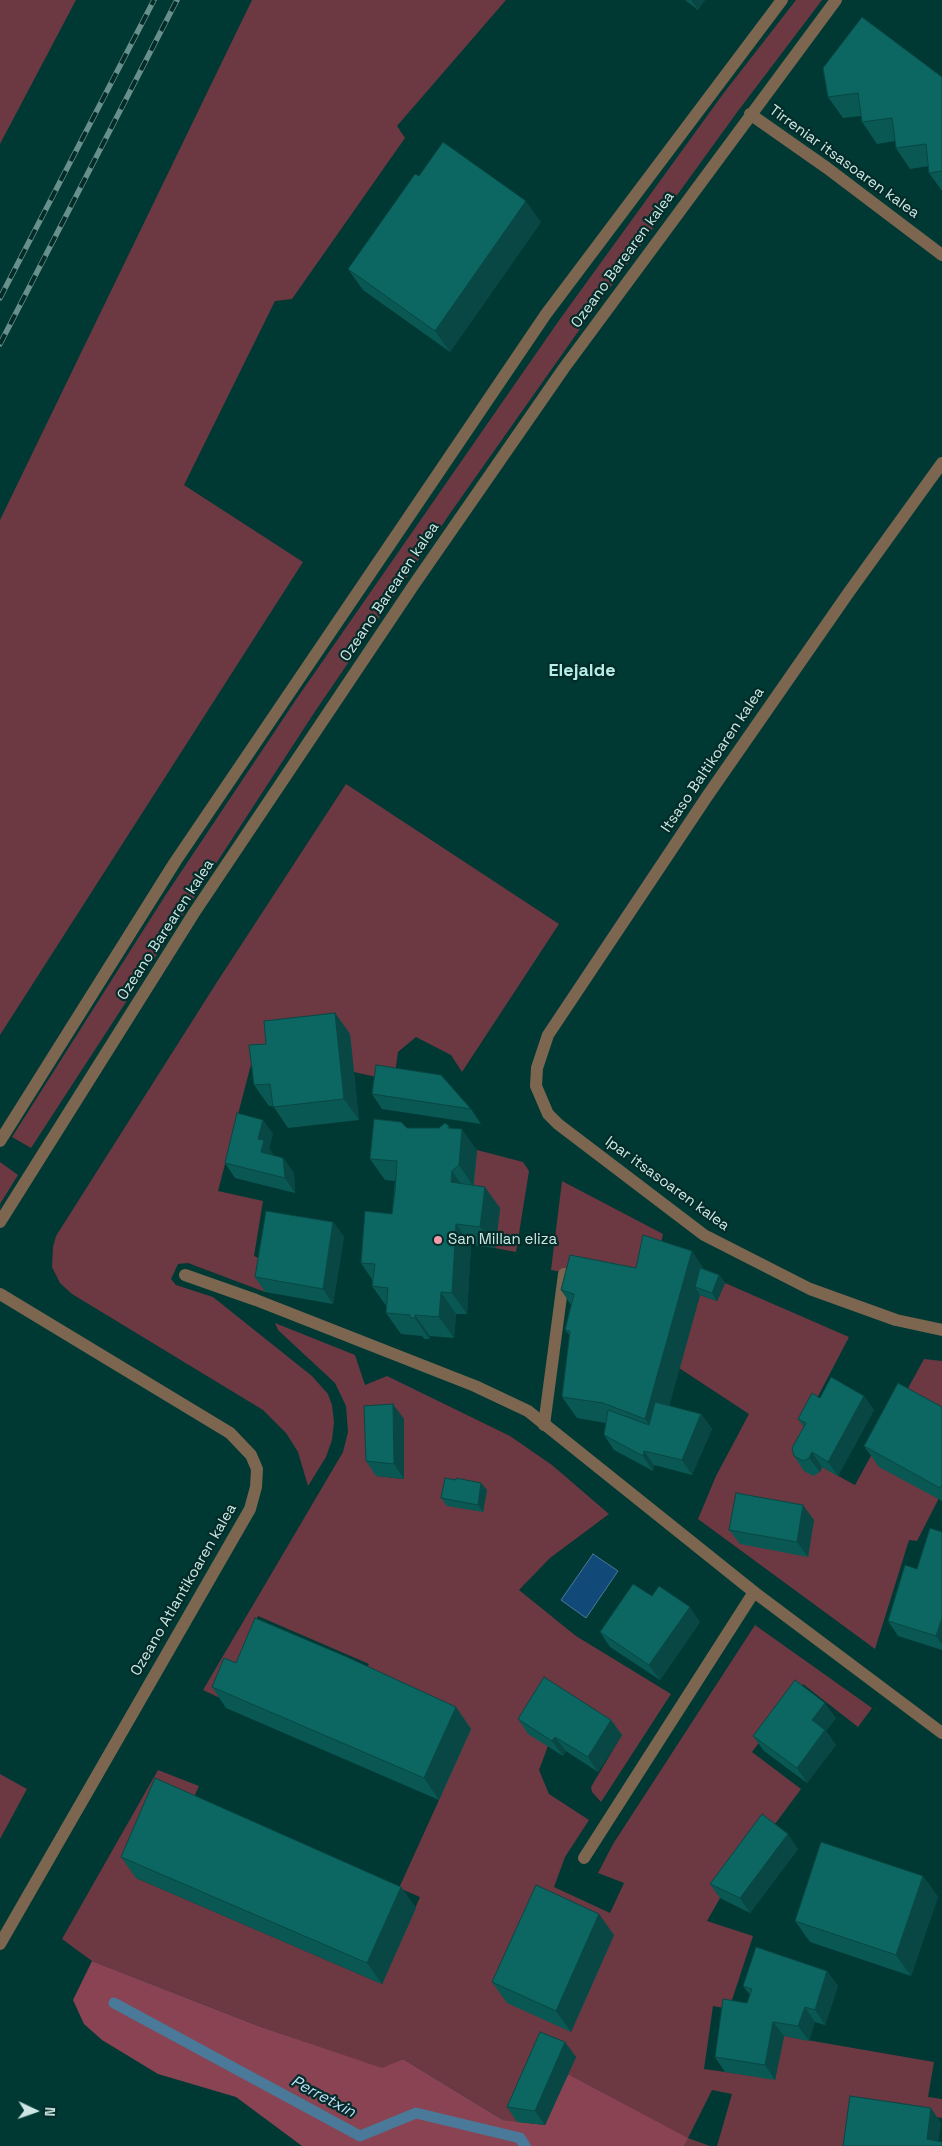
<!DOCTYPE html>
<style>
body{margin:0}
#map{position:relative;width:942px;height:2146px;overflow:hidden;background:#003834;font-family:"Space Grotesk",sans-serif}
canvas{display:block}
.north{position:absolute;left:10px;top:2086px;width:50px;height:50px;-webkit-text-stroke:4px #032c29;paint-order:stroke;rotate:93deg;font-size:14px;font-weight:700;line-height:20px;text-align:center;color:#cee7e4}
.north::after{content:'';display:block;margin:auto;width:18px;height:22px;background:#cee7e4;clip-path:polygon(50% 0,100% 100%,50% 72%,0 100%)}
</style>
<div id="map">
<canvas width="942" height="2146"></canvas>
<div class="north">N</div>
</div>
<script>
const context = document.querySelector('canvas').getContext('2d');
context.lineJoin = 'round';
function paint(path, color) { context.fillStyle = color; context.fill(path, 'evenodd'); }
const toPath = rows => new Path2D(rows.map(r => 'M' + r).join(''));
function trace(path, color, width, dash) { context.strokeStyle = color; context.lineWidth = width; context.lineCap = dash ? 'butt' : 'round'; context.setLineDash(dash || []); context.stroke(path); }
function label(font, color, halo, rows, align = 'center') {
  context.font = font + ' "Space Grotesk",sans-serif'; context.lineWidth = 4.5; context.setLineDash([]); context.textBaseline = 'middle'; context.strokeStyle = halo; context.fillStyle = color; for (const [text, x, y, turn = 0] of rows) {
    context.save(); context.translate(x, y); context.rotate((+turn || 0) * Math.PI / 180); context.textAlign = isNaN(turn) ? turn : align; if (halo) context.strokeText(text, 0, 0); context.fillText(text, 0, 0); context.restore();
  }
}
const green = toPath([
 [0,0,76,0,0,144],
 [252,0,506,0,397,126,405,138,292,299,275,301,184,485,303,562,0,1035,0,520],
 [796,0,822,0,738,111,575,336,451,512,314,713,31,1148,12,1137,165,896,295,701,560,319,723,94],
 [346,784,559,924,462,1072,451,1055,416,1037,398,1052,394,1081,354,1072,353,1067,254,1053,218,1191,263,1201,254,1256,270,1263,265,1292,188,1263,178,1264,171,1279,176,1285,213,1297,312,1376,328,1394,332,1405,334,1422,332,1440,326,1457,308,1486,298,1452,286,1433,263,1410,72,1294,60,1283,52,1267,53,1247,56,1236,217,982],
 [477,1150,523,1162,529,1171,516,1252,495,1248,500,1208,473,1186],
 [0,1162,18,1175,0,1204],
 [562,1181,663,1234,651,1289,551,1270],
 [725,1283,849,1337,814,1404,822,1467,855,1485,924,1359,942,1361,942,1420,938,1500,917,1541,909,1540,875,1649,698,1519,716,1476,749,1414,679,1368,700,1295,717,1301],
 [275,1323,355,1355,365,1385,387,1376,510,1436,552,1465,609,1514,550,1558,519,1590,576,1636,671,1694,601,1802,592,1792,591,1787,622,1735,548,1746,539,1770,549,1794,589,1820,565,1857,554,1887,610,1913,624,1883,598,1873,613,1844,755,1625,872,1708,858,1727,803,1684,752,1752,801,1789,720,1898,707,1921,753,1936,729,2009,713,2006,704,2069,775,2079,784,2036,934,2062,928,2097,942,2099,942,2118,856,2103,850,2146,717,2146,732,2094,712,2090,688,2138,710,2146,684,2146,687,2138,568,2074,576,2057,551,2047,517,2122,503,2120,403,2059,382,2069,261,2027,92,1961,62,1939,158,1770,199,1786,189,1808,136,1878,382,1984,420,1897,399,1888,439,1800,362,1678,369,1664,258,1616,220,1698,203,1690,343,1452,348,1432,346,1406,335,1383,278,1330],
 [404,1419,404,1479,376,1476],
 [0,1774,27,1789,0,1839]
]);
const forest = toPath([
 [92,1961,261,2027,382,2068,403,2059,503,2120,545,2125,568,2074,688,2138,684,2146,302,2146,236,2097,158,2074,102,2040,84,2024,73,2000]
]);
const water = toPath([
 [593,1554,618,1571,586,1618,561,1600,593,1554]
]);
const stream = toPath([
 [114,2003,360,2136,416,2113,520,2138,525,2146]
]);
const service = toPath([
 [544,1425,564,1274],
 [584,1858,754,1592]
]);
const minor = toPath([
 [750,114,827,168,942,255],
 [942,463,849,592,708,795,548,1035,537,1068,536,1086,548,1114,558,1124,704,1235,810,1289,896,1320,942,1330],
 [0,1141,175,862,546,314,782,0],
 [0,1222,194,913,413,586,564,368,836,0],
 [185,1275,256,1300,475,1386,528,1411,754,1592,942,1733],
 [0,1294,230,1433,251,1455,257,1469,256,1487,250,1509,0,1944]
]);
const rail = toPath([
 [0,298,154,0],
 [0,344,177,0]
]);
const wall = toPath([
 [685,0,705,0,698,10],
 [942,77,942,191,929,173,929,166,910,169,896,148,895,141,877,144,862,122,861,116,843,118,828,97],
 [419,176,541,222,450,352,363,290,348,269],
 [335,1013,350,1034,359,1120,288,1128,273,1106,269,1106,254,1085],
 [372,1094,471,1109,481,1124,382,1109],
 [263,1120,273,1134,269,1148,274,1156,283,1158,294,1173,295,1193,235,1178,225,1163],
 [449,1126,450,1128,477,1150,474,1185,500,1208,495,1248,471,1245,467,1314,456,1314,454,1338,430,1336,429,1339,425,1339,422,1336,401,1334,386,1313,387,1307,372,1286,373,1281,361,1263,392,1214,395,1181,385,1180,370,1159,407,1128,439,1128],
 [333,1222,344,1237,333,1304,265,1292,255,1277],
 [636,1268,705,1269,719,1275,725,1283,717,1301,700,1295,669,1406,701,1414,712,1429,692,1475,654,1465,653,1471,614,1450,604,1435,606,1423,577,1418,562,1397,570,1336,565,1330,571,1305,561,1290],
 [864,1396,874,1410,838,1476,822,1467,820,1472,813,1476,804,1471,794,1456,804,1427,798,1419,820,1398],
 [942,1407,942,1501,879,1467,864,1446],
 [404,1419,404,1479,376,1476,366,1461],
 [456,1480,481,1483,487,1490,483,1512,447,1506,441,1498],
 [814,1520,808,1557,740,1544,729,1530],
 [942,1532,942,1650,898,1636,888,1621],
 [652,1596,700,1622,660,1680,610,1647,600,1632],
 [236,1663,456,1707,471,1729,439,1800,226,1708,212,1687],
 [836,1718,826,1731,836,1745,807,1783,764,1751,753,1736],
 [518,1719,611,1720,622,1735,598,1772,566,1751,563,1756,528,1734],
 [798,1849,750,1913,720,1898,710,1884],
 [121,1857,401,1887,416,1908,382,1984,136,1878],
 [923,1876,938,1897,911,1976,810,1942,795,1921],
 [614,1935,571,2032,507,2003,492,1982],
 [827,1971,838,1986,825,2025,815,2022,809,2041,784,2036,775,2080,725,2072,715,2057,747,2003,750,1995,743,1986],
 [565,2042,576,2057,545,2125,517,2122,507,2107]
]);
const shadedWall = toPath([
 [691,0,705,0,698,10],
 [526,201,541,222,450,352,435,331],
 [335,1013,350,1034,359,1120,344,1099],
 [263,1120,273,1134,269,1148,274,1155,271,1167,261,1152,258,1139],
 [449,1126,461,1143,462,1129,477,1150,473,1186,459,1165,448,1128],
 [283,1158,294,1173,295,1193,285,1178],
 [452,1171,467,1192,451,1182],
 [485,1187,500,1208,495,1248,480,1227],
 [333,1222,344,1237,333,1304,323,1289],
 [456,1224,471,1245,467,1314,452,1293],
 [692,1251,706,1272,695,1287,700,1295,660,1440,645,1419],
 [719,1275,725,1283,717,1301,712,1293],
 [441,1292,456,1314,454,1338,439,1317],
 [415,1315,430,1336,429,1339,415,1318],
 [864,1396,874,1410,838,1476,828,1462],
 [393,1404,404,1419,404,1479,394,1464],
 [701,1414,712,1429,692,1475,682,1460],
 [644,1451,654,1465,653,1471,643,1456],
 [812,1452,822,1467,820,1472,809,1458],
 [481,1483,487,1490,483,1512,478,1505],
 [803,1505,814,1520,808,1557,797,1542],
 [690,1607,700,1622,660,1680,649,1665],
 [942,1618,942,1645,936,1636],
 [825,1703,836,1718,826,1731,836,1745,807,1783,797,1768,812,1720],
 [456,1707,471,1729,439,1800,424,1778],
 [611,1720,622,1735,598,1772,588,1757],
 [555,1737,566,1751,563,1756,552,1741],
 [788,1834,798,1849,750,1913,740,1898],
 [923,1876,938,1897,911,1976,896,1955],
 [401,1887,416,1908,382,1984,367,1963],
 [599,1914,614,1935,571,2032,556,2011],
 [827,1971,838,1986,825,2025,815,2010],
 [805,2007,815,2022,809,2041,798,2026],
 [773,2022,784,2036,775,2080,765,2065],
 [565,2042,576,2057,545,2125,535,2111],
 [931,2108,941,2123,938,2146,927,2139]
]);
const building = toPath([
 [862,17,942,77,942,171,929,173,926,144,896,148,892,118,862,122,858,93,828,97,823,68,862,17],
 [443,142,526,201,435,331,348,269,415,174,419,176,443,142],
 [335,1013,344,1099,273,1107,270,1084,254,1085,249,1045,266,1044,264,1021,335,1013],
 [376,1065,441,1075,471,1109,372,1094,376,1065],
 [237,1113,263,1120,258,1139,264,1140,261,1152,283,1158,285,1178,225,1163,237,1113],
 [374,1119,401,1122,407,1128,439,1128,445,1123,449,1126,448,1128,462,1129,459,1165,452,1171,451,1182,485,1187,480,1227,456,1224,452,1293,441,1292,439,1317,415,1315,415,1318,410,1318,410,1315,386,1313,388,1288,372,1286,375,1264,361,1263,365,1211,392,1214,395,1191,397,1161,370,1159,374,1119],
 [266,1211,333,1222,323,1289,255,1277,266,1211],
 [643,1235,692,1251,645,1419,603,1403,562,1397,570,1331,565,1330,574,1294,561,1290,570,1255,636,1268,643,1235],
 [700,1268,719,1275,712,1293,695,1287,700,1268],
 [831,1377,864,1396,828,1462,812,1452,809,1458,803,1461,794,1456,792,1448,806,1423,798,1419,812,1393,820,1398,831,1377],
 [898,1383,942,1407,942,1484,940,1488,864,1446,898,1383],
 [655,1402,701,1414,682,1460,644,1451,643,1456,604,1435,608,1410,649,1425,655,1402],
 [393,1404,394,1464,366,1461,364,1406,393,1404],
 [445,1478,456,1480,456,1478,481,1483,478,1505,441,1498,445,1478],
 [736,1493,803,1505,797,1542,729,1530,736,1493],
 [930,1528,942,1532,942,1618,936,1636,888,1621,905,1565,917,1569,930,1528],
 [633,1584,652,1596,659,1586,690,1607,649,1665,600,1632,633,1584],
 [255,1618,347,1657,456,1707,424,1778,212,1687,224,1658,236,1663,255,1618],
 [544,1677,611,1720,588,1757,555,1737,552,1741,518,1719,544,1677],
 [795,1680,825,1703,812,1720,825,1730,797,1768,753,1736,795,1680],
 [155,1778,401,1887,367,1963,121,1857,155,1778],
 [762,1814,788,1834,740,1898,710,1884,762,1814],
 [821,1842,923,1876,896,1955,795,1921,821,1842],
 [536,1885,599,1914,556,2011,492,1982,536,1885],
 [756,1947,827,1971,815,2010,805,2007,798,2026,773,2022,765,2065,715,2057,723,1999,747,2003,752,1989,743,1986,756,1947],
 [540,2032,565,2042,535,2111,507,2107,540,2032],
 [850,2096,931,2108,927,2139,942,2142,942,2146,843,2146,850,2096]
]);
const markers = [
 [438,1240,5,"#f39aaa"]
];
const streetNames = [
 ["Tirreniar itsasoaren kalea",844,162,36],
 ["Ozeano Barearen kalea",623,260,-54],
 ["Ozeano Barearen kalea",390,592,-56],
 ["Itsaso Baltikoaren kalea",713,760,-56],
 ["Ozeano Barearen kalea",166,930,-57],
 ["Ipar itsasoaren kalea",667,1184,36],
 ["Ozeano Atlantikoaren kalea",184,1590,-60]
];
const poiNames = [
 ["San Millan eliza",448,1240]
];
const waterNames = [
 ["Perretxin",323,2097,28]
];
const quarterNames = [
 ["Elejalde",582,671]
];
paint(green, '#6c3842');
paint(forest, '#894352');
paint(water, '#114a79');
trace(water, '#4a7999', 1);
trace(stream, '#4a7999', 11);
trace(service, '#7c6650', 12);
trace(minor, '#7c6650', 12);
trace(rail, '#67908c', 5.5);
trace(rail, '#032c29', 4, [11]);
paint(wall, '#0a5853');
paint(shadedWall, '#084744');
paint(building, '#0c6661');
trace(building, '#084744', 1);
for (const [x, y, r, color] of markers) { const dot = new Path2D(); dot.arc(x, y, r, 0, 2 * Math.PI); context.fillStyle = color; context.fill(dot); trace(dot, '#032c29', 2); }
label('15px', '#cee7e4', '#032c29', streetNames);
label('15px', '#cee7e4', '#032c29', poiNames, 'left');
label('italic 16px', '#c0ddfa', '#032c29', waterNames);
label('bold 18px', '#b8ede7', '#032c29', quarterNames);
</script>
